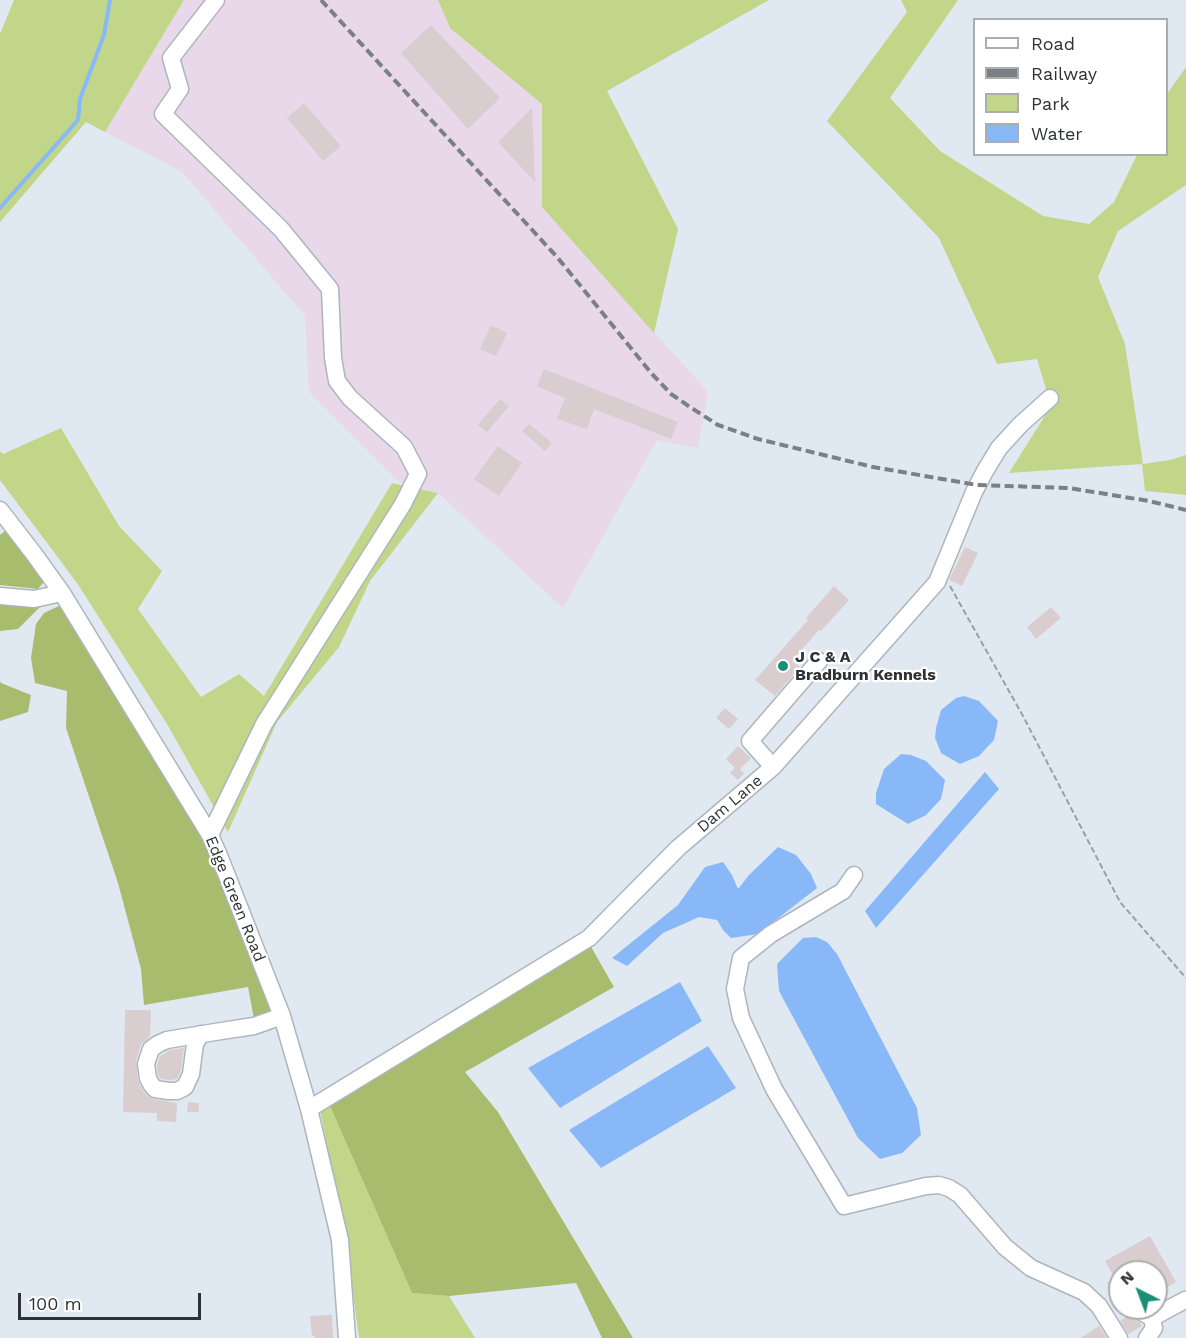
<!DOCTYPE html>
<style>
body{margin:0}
#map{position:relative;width:1186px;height:1338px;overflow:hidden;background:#e0e9f1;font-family:"Work Sans",sans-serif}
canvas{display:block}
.legend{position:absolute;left:973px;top:18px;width:195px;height:138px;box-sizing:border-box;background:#fff;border:2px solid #acadae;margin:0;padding:8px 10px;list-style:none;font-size:18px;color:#2f3235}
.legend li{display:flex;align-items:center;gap:12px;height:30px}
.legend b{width:30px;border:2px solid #acadae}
.north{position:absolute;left:1108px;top:1260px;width:60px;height:60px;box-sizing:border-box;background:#fff;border:2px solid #acadae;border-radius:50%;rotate:318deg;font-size:16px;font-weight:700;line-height:24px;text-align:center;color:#2f3235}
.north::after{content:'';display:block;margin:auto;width:21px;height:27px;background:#199074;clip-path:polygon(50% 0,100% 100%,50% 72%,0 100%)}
.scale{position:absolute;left:18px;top:1293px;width:183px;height:27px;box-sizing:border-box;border:3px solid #2f3235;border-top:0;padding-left:8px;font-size:18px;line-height:21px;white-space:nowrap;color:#2f3235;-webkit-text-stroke:4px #fff;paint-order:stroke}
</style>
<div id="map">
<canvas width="1186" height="1338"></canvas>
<ul class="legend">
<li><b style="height:8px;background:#fff"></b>Road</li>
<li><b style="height:8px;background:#7a8085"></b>Railway</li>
<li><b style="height:16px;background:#c1d688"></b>Park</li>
<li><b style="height:16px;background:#89b8f8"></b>Water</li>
</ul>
<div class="north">N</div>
<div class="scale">100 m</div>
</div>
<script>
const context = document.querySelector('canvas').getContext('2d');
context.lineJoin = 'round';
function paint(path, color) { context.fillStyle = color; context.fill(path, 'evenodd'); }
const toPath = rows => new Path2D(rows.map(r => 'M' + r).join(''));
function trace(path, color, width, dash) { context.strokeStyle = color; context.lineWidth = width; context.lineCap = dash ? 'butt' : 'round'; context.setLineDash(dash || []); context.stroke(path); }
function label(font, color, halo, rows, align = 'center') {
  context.font = font + ' "Work Sans",sans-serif'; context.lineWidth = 4.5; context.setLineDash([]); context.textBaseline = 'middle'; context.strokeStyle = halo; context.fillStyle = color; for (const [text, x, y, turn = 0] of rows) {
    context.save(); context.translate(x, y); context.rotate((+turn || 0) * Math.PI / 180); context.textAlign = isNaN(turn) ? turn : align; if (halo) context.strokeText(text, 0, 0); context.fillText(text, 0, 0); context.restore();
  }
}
const industrial = toPath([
 [184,0,438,0,450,28,542,104,542,207,708,392,698,448,657,440,563,608,438,493,399,482,309,392,305,316,182,172,105,132]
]);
const green = toPath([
 [14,0,184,0,105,132,86,122,0,222,0,34],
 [438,0,769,0,607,91,678,229,654,333,542,207,542,104,450,28],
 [901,0,958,0,890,98,940,151,1043,216,1089,224,1114,202,1137,155,1166,154,1167,94,1186,67,1186,185,1118,231,1098,277,1125,344,1143,464,1170,460,1186,455,1186,495,1145,491,1142,464,1009,473,1051,406,1037,359,997,364,939,238,827,121,907,12],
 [61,428,119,526,162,571,138,609,201,697,239,674,264,696,392,483,438,493,370,581,339,647,277,722,228,832,167,724,77,583,0,480,0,451,3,454],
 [327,1099,412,1293,449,1296,475,1338,359,1338,345,1234,320,1110]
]);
const forest = toPath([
 [10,527,44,573,43,583,38,589,0,585,0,535],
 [0,600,44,603,18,629,0,631],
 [63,604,187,810,208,848,273,1004,270,1014,254,1019,248,987,144,1005,141,969,118,883,66,728,67,691,35,683,31,658,36,624,44,613],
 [0,681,1,683,31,695,28,712,0,721],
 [590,945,614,987,465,1072,498,1112,633,1338,602,1338,576,1283,449,1296,412,1293,327,1099]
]);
const water = toPath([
 [964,696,979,701,998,721,994,740,979,756,960,764,941,753,935,738,936,728,941,710,956,698],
 [901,754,911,755,926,761,945,780,941,799,926,815,908,824,876,804,876,793,884,769],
 [985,772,999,789,876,928,865,911],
 [778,847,796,855,811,874,817,888,758,934,731,938,723,930,717,920,699,917,663,933,627,966,612,958,678,905,705,867,723,862,732,875,738,889,749,875],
 [816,937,827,942,837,954,917,1108,921,1135,902,1153,880,1159,858,1138,779,991,777,964,803,938],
 [680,982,702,1021,560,1108,528,1068],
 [708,1046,736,1088,601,1168,569,1130]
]);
const stream = toPath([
 [0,208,78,120,80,99,104,35,110,0]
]);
const building = toPath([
 [431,25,500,98,468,129,401,53],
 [304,103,341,146,323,161,287,118],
 [532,108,535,182,498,142],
 [491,325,507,333,496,356,480,349],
 [544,369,678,422,671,439,594,409,587,429,557,419,565,398,537,386],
 [500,399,509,406,487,432,478,425],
 [529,424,552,443,545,451,522,431],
 [498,446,522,463,499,496,474,479],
 [965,547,978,553,962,586,949,580],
 [834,586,849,600,821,631,819,630,792,661,800,667,775,696,755,680,808,620,806,618],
 [1051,607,1061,618,1036,639,1027,627],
 [725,708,738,719,729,729,716,718],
 [738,746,751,758,740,769,744,773,738,780,730,773,735,768,726,759],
 [125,1010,151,1010,150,1036,141,1045,136,1061,138,1080,142,1089,147,1096,154,1099,177,1103,176,1122,157,1121,157,1113,123,1112],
 [184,1048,181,1071,177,1079,170,1080,161,1079,158,1075,157,1065,160,1056,170,1050],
 [188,1102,199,1103,199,1112,187,1112],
 [1150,1236,1176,1282,1156,1294,1156,1272,1120,1272,1120,1306,1107,1283,1115,1279,1105,1261],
 [332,1315,333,1338,315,1338,315,1336,312,1336,310,1316],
 [1128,1316,1140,1323,1142,1326,1128,1334,1120,1321],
 [1099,1326,1107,1338,1080,1338]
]);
const path = toPath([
 [950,586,1023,716,1120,902,1186,978]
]);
const minor = toPath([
 [0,510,34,554,62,593,210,835,220,858,282,1016,309,1109,340,1240,347,1338],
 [0,596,34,599,62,593],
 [773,767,750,741,819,661],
 [210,835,264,724,403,504,418,474,404,447,350,398,337,381,333,358,330,289,281,229,163,114,180,89,171,58,216,0],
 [854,875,843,891,771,934,741,958,735,989,741,1018,774,1089,844,1206,926,1186,939,1185,949,1188,960,1195,1005,1247,1031,1268,1084,1292,1099,1306,1119,1338],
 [201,1034,195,1044,191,1074,185,1087,177,1091,169,1091,155,1089,151,1084,148,1078,146,1064,151,1049,158,1044,167,1040,215,1032,254,1026,282,1016],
 [309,1109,589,938,678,848,773,767,937,582,974,492,985,471,999,448,1020,425,1050,398],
 [1135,1308,1152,1318,1154,1328,1147,1338],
 [1152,1318,1185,1300]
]);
const rail = toPath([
 [321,0,557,257,652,374,671,394,690,407,718,425,758,439,873,467,977,485,1069,488,1149,501,1186,510]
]);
const markers = [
 [783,666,6,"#199074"]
];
const poiNames = [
 ["J C & A",795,657],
 ["Bradburn Kennels",795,675]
];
const streetNames = [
 ["Dam Lane",730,804,-40],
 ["Edge Green Road",235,899,68]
];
paint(industrial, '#e8d8ea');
paint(green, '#c1d688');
paint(forest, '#a8bc6e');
paint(water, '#89b8f8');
trace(stream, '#89b8f8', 4);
paint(building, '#d9cdd0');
trace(minor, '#adb5bd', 19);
trace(path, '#99a0a6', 2, [6, 3]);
trace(minor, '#fff', 16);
trace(rail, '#7a8085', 4, [9, 4.5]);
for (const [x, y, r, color] of markers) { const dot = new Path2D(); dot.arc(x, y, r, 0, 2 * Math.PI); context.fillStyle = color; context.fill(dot); trace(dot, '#fff', 2); }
label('bold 16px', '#2f3235', '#fff', poiNames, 'left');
label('16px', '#2f3235', '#fff', streetNames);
</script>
